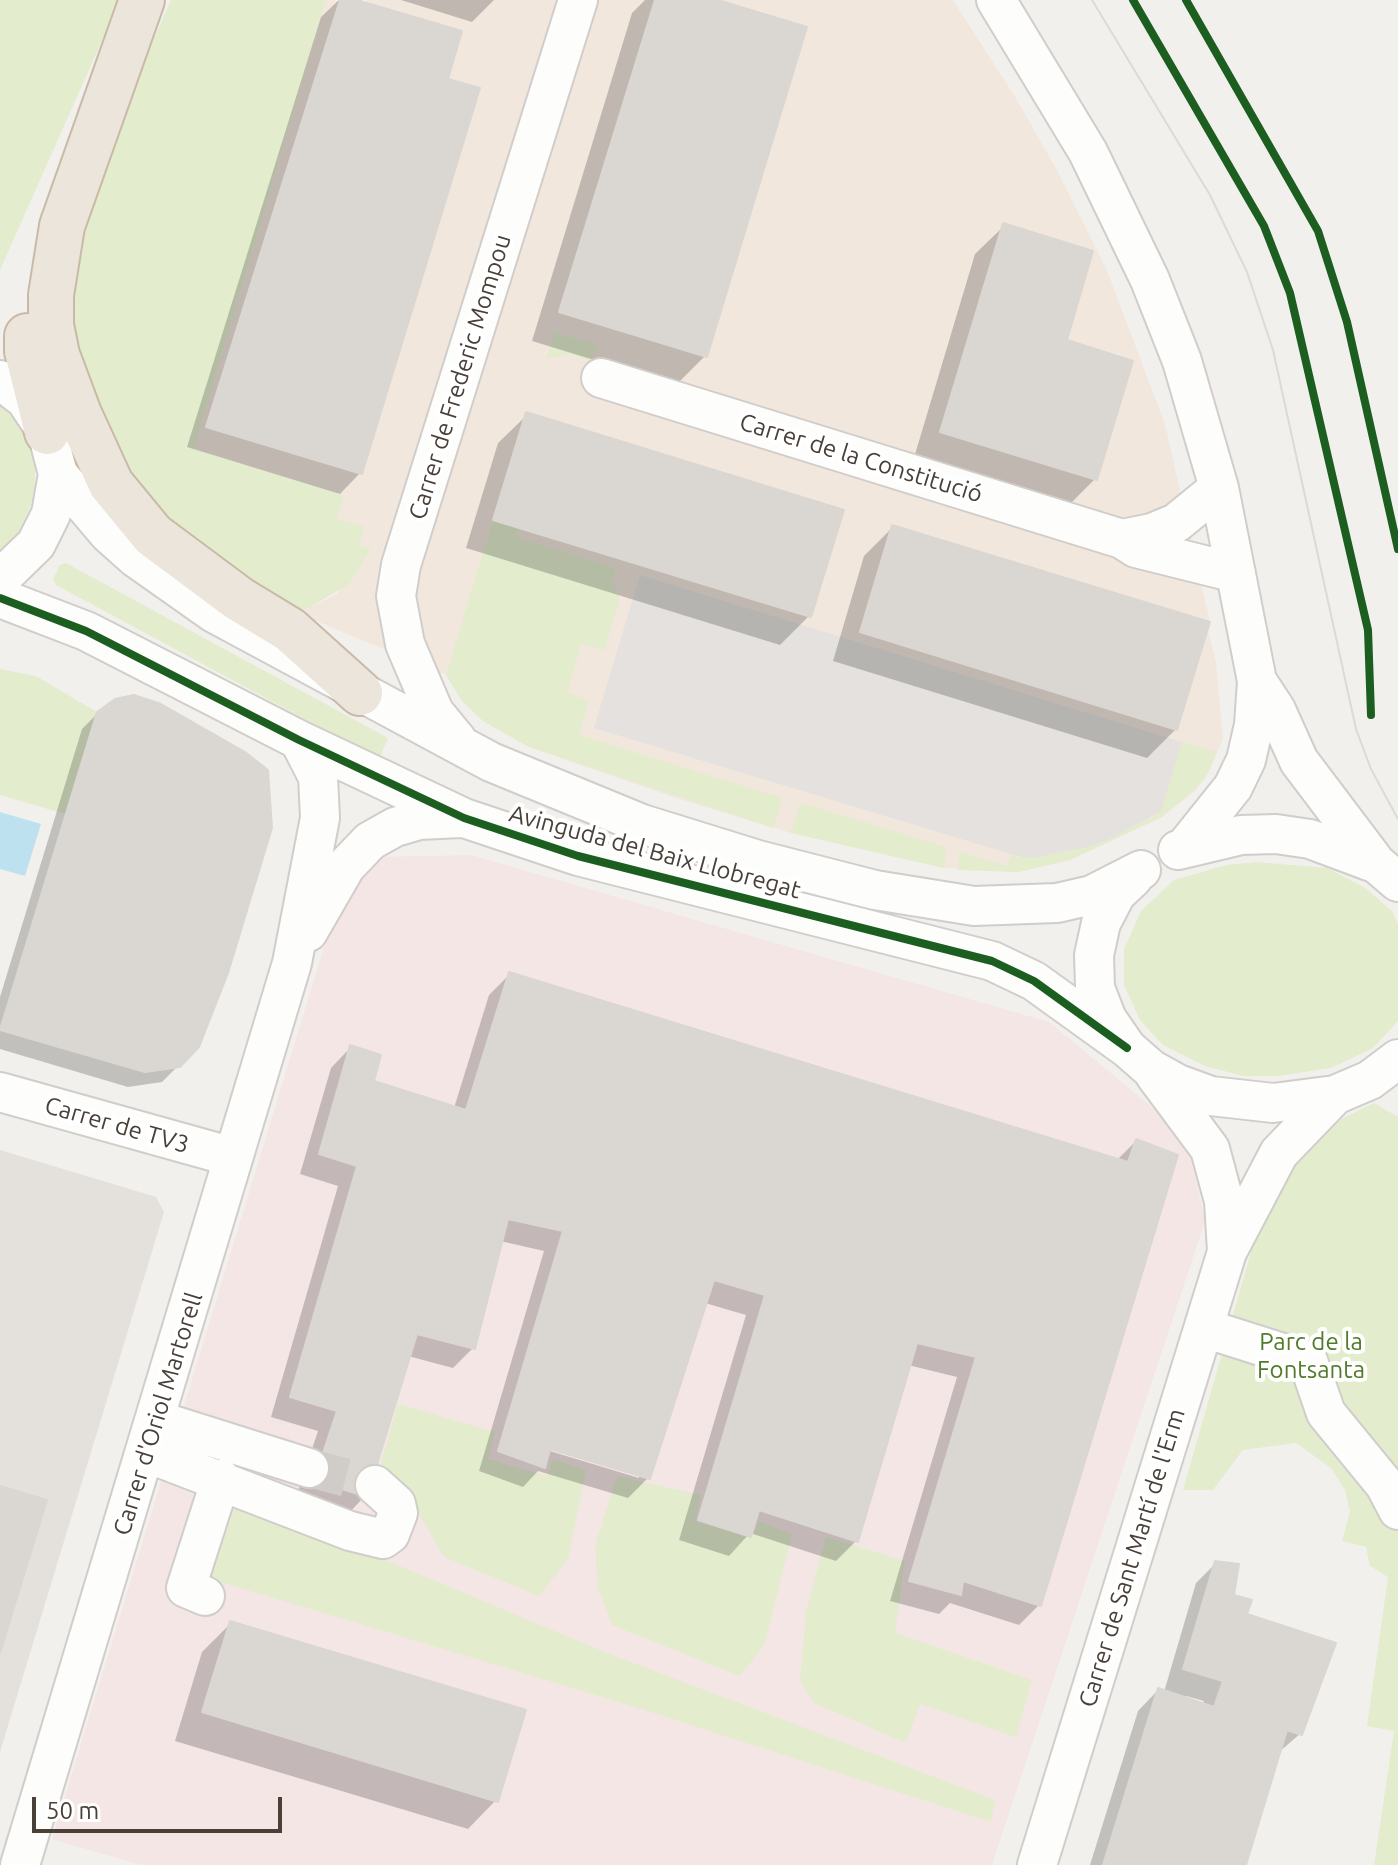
<!DOCTYPE html>
<meta charset="utf-8">
<style>
body{margin:0}
#map{position:relative;width:1398px;height:1865px;overflow:hidden;background:#f2f0ed;font-family:Ubuntu,sans-serif}
canvas{display:block}
.scale{position:absolute;left:32px;top:1797px;width:250px;height:36px;box-sizing:border-box;border:4px solid #494038;border-top:0;padding-left:10px;font-size:24px;line-height:28px;white-space:nowrap;color:#494038;-webkit-text-stroke:6px #fff;paint-order:stroke}
</style>
<div id="map">
<canvas width="1398" height="1865"></canvas>
<div class="scale">50 m</div>
</div>
<script>
const context = document.querySelector('canvas').getContext('2d');
context.lineJoin = 'round';
function paint(path, color) { context.fillStyle = color; context.fill(path, 'evenodd'); }
const toPath = rows => new Path2D(rows.map(r => 'M' + r).join(''));
function trace(path, color, width, dash) { context.strokeStyle = color; context.lineWidth = width; context.lineCap = dash ? 'butt' : 'round'; context.setLineDash(dash || []); context.stroke(path); }
function label(font, color, halo, rows, align = 'center') {
  context.font = font + ' Ubuntu,sans-serif'; context.lineWidth = 8; context.setLineDash([]); context.textBaseline = 'middle'; context.strokeStyle = halo; context.fillStyle = color; for (const [text, x, y, turn = 0] of rows) {
    context.save(); context.translate(x, y); context.rotate((+turn || 0) * Math.PI / 180); context.textAlign = isNaN(turn) ? turn : align; if (halo) context.strokeText(text, 0, 0); context.fillText(text, 0, 0); context.restore();
  }
}
const commercial = toPath([
 [326,0,367,3,366,0,953,0,1017,100,1058,172,1106,268,1165,424,1210,622,1208,630,1216,662,1223,738,1210,770,1196,790,1162,817,1070,860,1018,872,944,868,791,833,676,798,529,747,483,721,462,701,446,675,292,611,309,608,337,594,371,549,359,545,337,519,343,495,193,450]
]);
const industrial = toPath([
 [0,1150,156,1197,164,1212,0,1752]
]);
const medical = toPath([
 [471,855,1049,1022,1187,1136,1205,1221,992,1865,140,1865,52,1839,341,891,371,857]
]);
const green = toPath([
 [0,0,120,0,0,270],
 [171,0,326,0,194,449,344,495,337,519,364,527,359,545,371,549,349,584,309,608,295,611,253,592,131,490,66,334,83,202],
 [555,332,597,344,592,362,570,354,546,359],
 [0,404,25,431,35,462,35,495,19,531,0,551],
 [493,520,519,528,516,537,616,568,612,581,620,598,604,650,581,644,567,693,589,700,579,735,782,798,773,828,529,747,483,721,462,701,446,675],
 [66,563,388,738,379,759,56,585,53,579,60,565],
 [0,669,36,676,97,712,65,814,0,795],
 [1182,742,1217,752,1204,780,1162,817,1070,860,1018,872,958,870,960,852,1007,866,1011,856,1032,858,1086,847,1152,818,1161,811],
 [801,803,946,847,944,868,791,833],
 [1257,862,1327,868,1365,888,1392,911,1398,924,1398,1021,1373,1048,1331,1068,1278,1076,1243,1076,1205,1066,1163,1045,1140,1020,1124,985,1124,949,1141,911,1174,880,1227,865],
 [1374,1103,1398,1117,1398,1865,1374,1865,1394,1731,1367,1726,1388,1577,1370,1566,1366,1547,1342,1541,1350,1512,1345,1490,1331,1468,1296,1443,1243,1450,1213,1490,1183,1490,1257,1231,1283,1170,1315,1132],
 [398,1404,495,1432,488,1459,547,1476,553,1459,586,1470,568,1559,539,1596,444,1557,399,1480,378,1473],
 [617,1476,701,1495,695,1521,752,1538,759,1521,792,1534,765,1644,740,1676,612,1625,598,1587,595,1546],
 [238,1498,607,1653,995,1800,991,1822,632,1706,211,1579],
 [826,1537,905,1561,895,1633,1032,1680,1016,1737,920,1704,906,1743,814,1703,800,1681,806,1612]
]);
const parking = toPath([
 [640,575,1182,742,1161,811,1112,838,1087,847,1032,858,1021,857,594,728]
]);
const water = toPath([
 [0,812,41,824,25,876,0,869]
]);
const shadow = toPath([
 [339,0,351,0,445,80,360,473,340,494,187,447,321,17],
 [401,0,494,0,472,22],
 [645,0,711,0,705,356,676,385,532,341,632,13],
 [1004,226,1064,342,1095,479,1066,508,913,461,975,254],
 [527,415,841,512,809,616,780,645,466,548,498,443],
 [893,527,1176,729,1147,758,833,661,864,556],
 [98,713,178,1066,162,1082,128,1087,0,1049,0,997,82,729],
 [509,975,1116,1161,1136,1141,1039,1605,1019,1625,950,1603,939,1614,890,1601,957,1377,908,1365,856,1541,836,1561,750,1533,729,1556,679,1540,746,1315,705,1303,648,1478,628,1498,538,1471,523,1487,479,1471,544,1251,500,1241,473,1348,453,1368,408,1356,365,1496,345,1517,295,1500,318,1431,271,1417,338,1186,300,1174,331,1068,351,1047,372,1083,454,1108,489,995],
 [541,1444,639,1474,639,1478,540,1448],
 [1216,1563,1301,1733,1278,1753,1244,1865,1090,1865,1138,1711,1158,1690,1164,1692,1196,1583],
 [1186,1696,1204,1701,1202,1705,1185,1699],
 [231,1623,496,1800,468,1829,175,1741,202,1652]
]);
const building = toPath([
 [340,0,357,0,462,31,448,79,480,88,362,474,206,427,340,0],
 [655,0,718,0,807,27,707,357,559,312,655,0],
 [1003,223,1093,251,1067,340,1133,361,1097,480,940,432,1003,223],
 [526,412,844,510,811,617,493,520,526,412],
 [892,525,1210,622,1177,730,860,632,892,525],
 [134,695,161,704,245,752,268,770,272,828,228,973,199,1047,180,1067,145,1072,0,1030,97,712,115,699,134,695],
 [509,972,1128,1162,1136,1139,1178,1155,1041,1606,963,1581,961,1595,909,1581,976,1357,917,1343,858,1542,759,1510,751,1537,698,1520,765,1295,714,1280,650,1479,550,1449,545,1468,498,1451,563,1231,508,1219,475,1349,417,1334,367,1497,314,1480,337,1411,290,1397,357,1166,319,1154,350,1045,381,1055,374,1081,466,1110,509,972],
 [0,1486,47,1500,0,1653,0,1486],
 [1215,1561,1239,1564,1234,1595,1252,1600,1247,1614,1336,1643,1302,1735,1287,1730,1246,1865,1103,1865,1158,1688,1214,1707,1223,1681,1183,1669,1215,1561],
 [230,1621,526,1710,498,1802,202,1712,230,1621]
]);
const minorTunnel = toPath([
 [309,1468,375,1485]
]);
const minor = toPath([
 [996,0,1088,152,1150,280,1182,361,1219,488,1257,681,1254,725,1246,760,1233,787,1185,847],
 [601,378,1122,539,1136,548,1236,573],
 [0,380,25,399,47,432,58,474,51,514,36,544,0,579],
 [58,474,108,533,136,558,214,613,491,762,642,824,758,860,875,890,974,906,1057,903,1092,895,1141,870],
 [1122,539,1152,533,1176,523,1219,488],
 [0,598,86,631,299,740,464,818,578,856,992,961,1034,981,1127,1048],
 [1257,681,1276,710,1299,761,1373,859],
 [457,740,434,712,405,644,396,596,401,565,578,0],
 [1178,850,1241,835,1276,834,1310,839,1377,864,1398,882],
 [1133,878,1116,894,1101,923,1094,955,1095,988,1107,1019,1127,1048,1151,1069,1178,1084,1211,1096,1273,1103,1335,1095,1370,1080,1398,1059],
 [308,932,346,866,370,841,395,827,419,820,461,818],
 [1155,1075,1210,1149,1224,1201,1227,1252],
 [0,1092,233,1157],
 [1204,1328,1308,1361,1326,1413,1385,1485,1398,1510],
 [157,1420,309,1468],
 [147,1453,350,1531,383,1539,390,1534,398,1513,396,1504,375,1485],
 [205,1596,186,1588,221,1479],
 [20,1865,292,963,320,818,318,777,299,740],
 [1037,1865,1227,1252,1279,1153,1335,1095]
]);
const highway = toPath([
 [142,0,62,226,51,295,51,325,57,355,79,414,111,484,153,535,239,599,290,630,360,693],
 [27,336,27,351,47,432]
]);
const tram = toPath([
 [1092,0,1210,195,1247,272,1273,350,1356,729,1371,769,1398,819]
]);
const cycleway = toPath([
 [1133,0,1264,226,1290,293,1368,630,1371,715],
 [1186,0,1318,231,1347,322,1398,549],
 [0,598,86,631,299,740,464,818,578,856,992,961,1034,981,1127,1048]
]);
const streetNames = [
 ["Carrer de Frederic Mompou",460,377,-73],
 ["Carrer de la Constitució",861,458,17],
 ["Avinguda del Baix Llobregat",655,852,15],
 ["Carrer de TV3",117,1125,16],
 ["Carrer d'Oriol Martorell",158,1414,-73],
 ["Carrer de Sant Martí de l'Erm",1132,1558,-73]
];
const parkNames = [
 ["Parc de la",1311,1342],
 ["Fontsanta",1311,1370]
];
paint(commercial, '#f1e7dd');
paint(industrial, '#e4e0dc');
paint(medical, '#f4e6e5');
paint(green, '#e3eccd');
paint(parking, '#e4e1de');
paint(water, '#bee1ef');
paint(shadow, '#0003');
paint(building, '#dad7d3');
trace(building, '#dad7d2', 2);
trace(minorTunnel, '#d0cdc9', 38, [38, 19]);
trace(minor, '#d0cdca', 42);
trace(highway, '#c9baa8', 48);
trace(minor, '#fdfdfc', 38);
trace(highway, '#ece5db', 44);
trace(tram, '#dadad9', 2);
trace(cycleway, '#1b5e20', 8);
label('24px', '#494038', '#fff', streetNames);
label('24px', '#517b2a', '#fff', parkNames);
</script>
